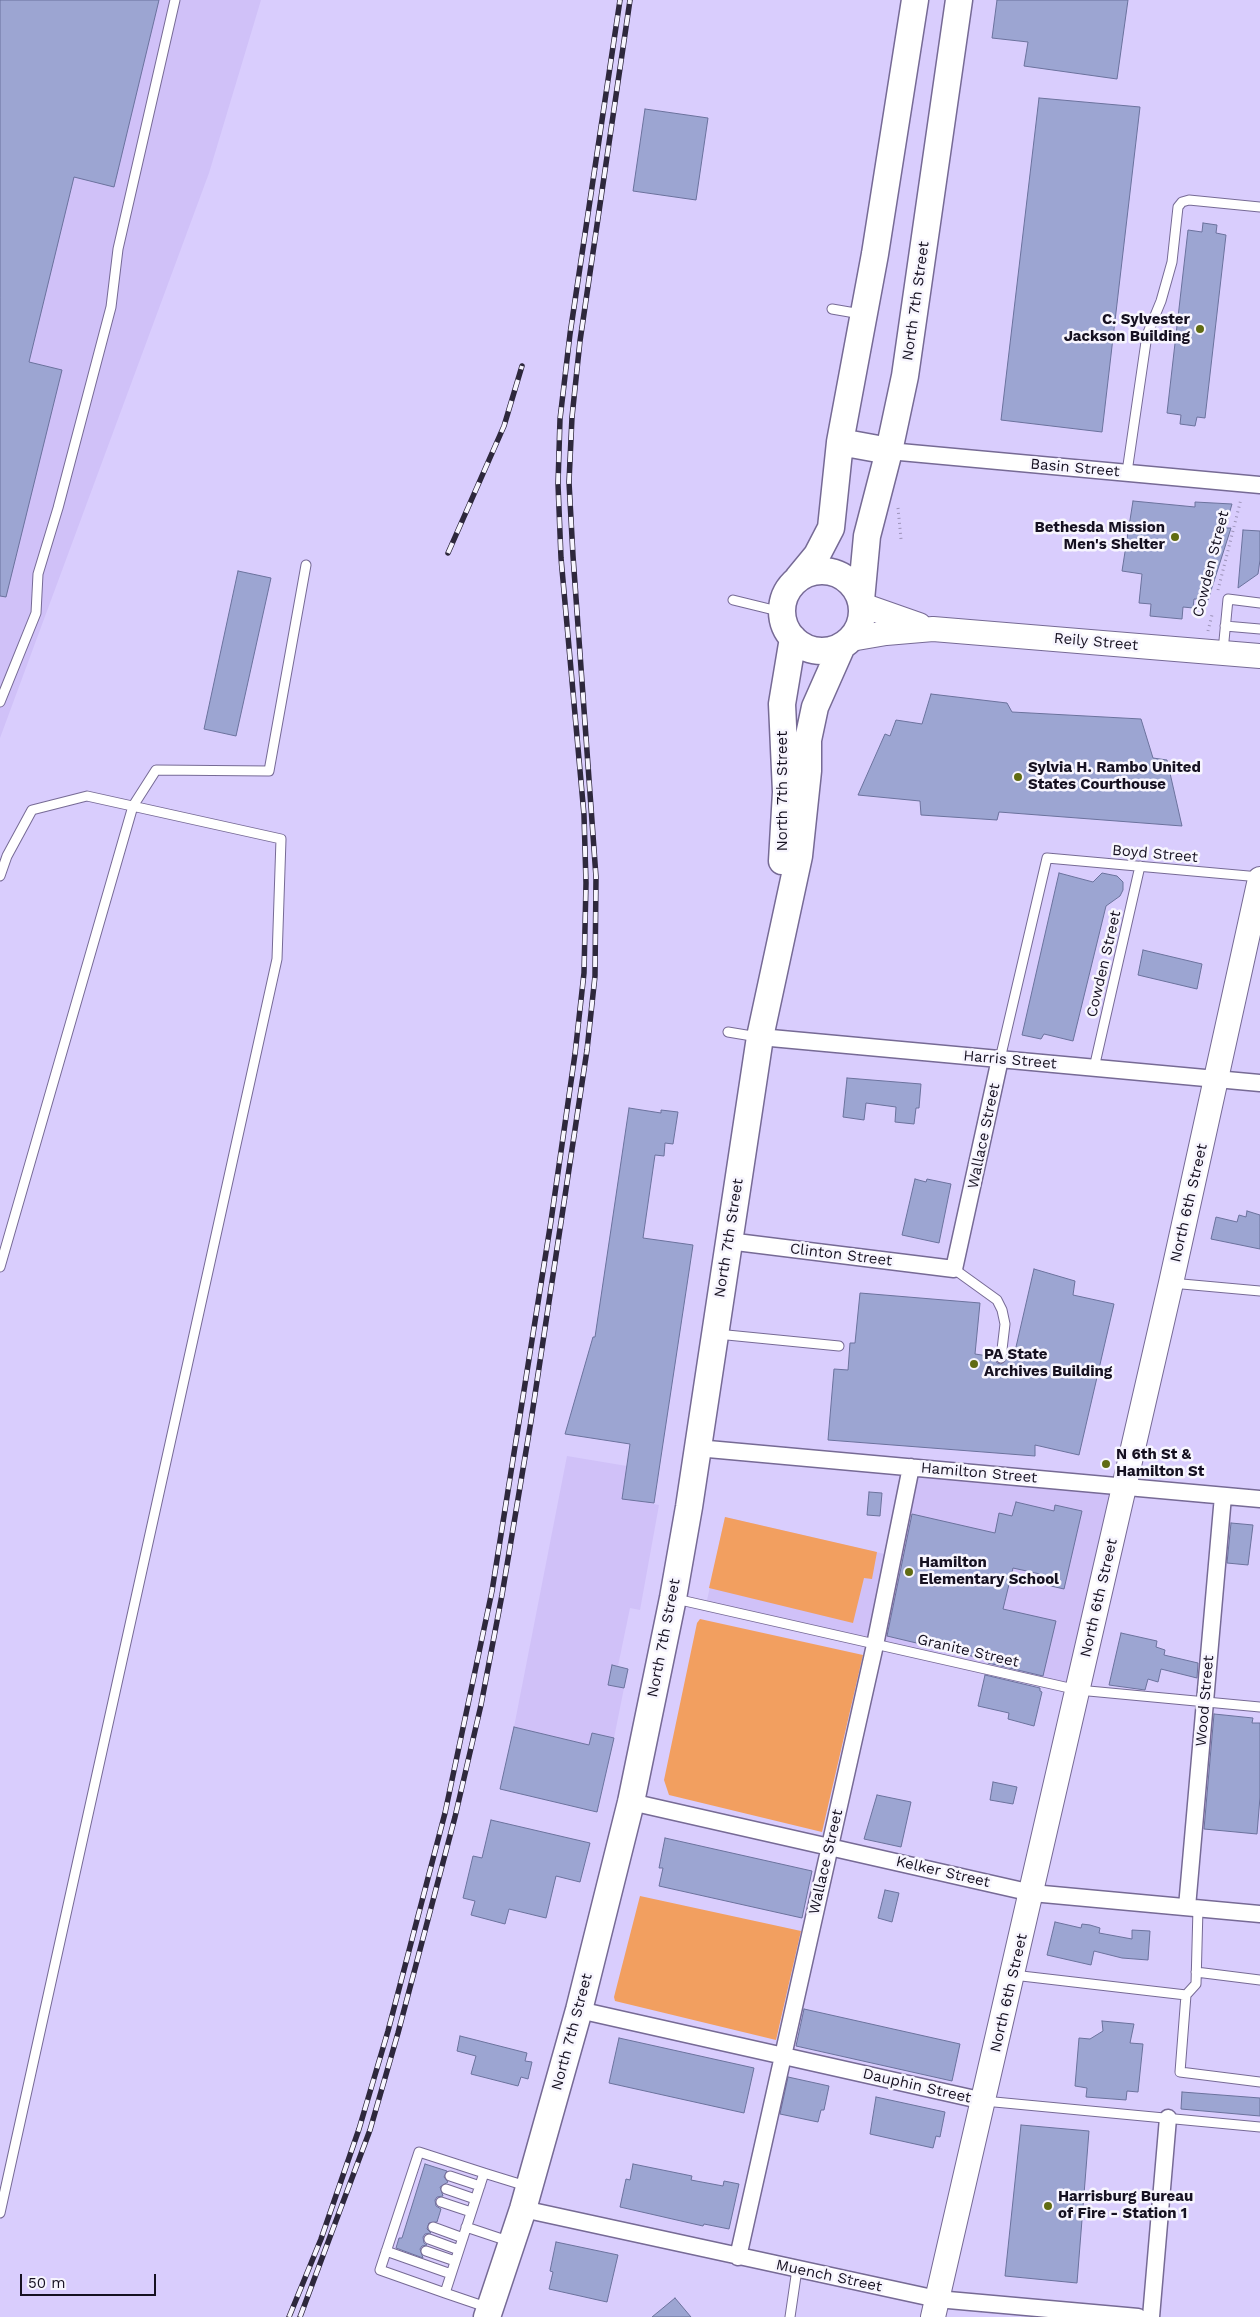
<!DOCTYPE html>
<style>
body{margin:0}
#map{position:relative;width:1260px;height:2317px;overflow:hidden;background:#d9cdfd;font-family:"Work Sans",sans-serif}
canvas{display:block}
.scale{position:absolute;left:20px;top:2274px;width:136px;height:22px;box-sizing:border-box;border:2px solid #161121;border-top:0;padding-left:6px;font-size:15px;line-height:18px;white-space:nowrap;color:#161121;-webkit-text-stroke:4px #f7f5fe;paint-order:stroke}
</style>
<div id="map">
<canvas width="1260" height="2317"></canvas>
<div class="scale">50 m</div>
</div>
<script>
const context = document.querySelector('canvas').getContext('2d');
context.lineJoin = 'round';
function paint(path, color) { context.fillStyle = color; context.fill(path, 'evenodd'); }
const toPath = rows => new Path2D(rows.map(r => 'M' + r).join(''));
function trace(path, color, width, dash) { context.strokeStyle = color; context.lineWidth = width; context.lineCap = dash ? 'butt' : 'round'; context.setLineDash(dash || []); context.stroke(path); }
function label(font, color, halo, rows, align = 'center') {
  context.font = font + ' "Work Sans",sans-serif'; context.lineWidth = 5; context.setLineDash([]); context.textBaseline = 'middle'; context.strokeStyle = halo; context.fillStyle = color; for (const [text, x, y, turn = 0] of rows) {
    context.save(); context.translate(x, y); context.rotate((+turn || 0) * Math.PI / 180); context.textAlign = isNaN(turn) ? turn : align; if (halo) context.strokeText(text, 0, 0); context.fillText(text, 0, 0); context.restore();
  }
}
const built = toPath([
 [0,0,261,0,209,173,0,738],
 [567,1456,627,1466,622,1498,659,1505,640,1610,630,1608,618,1666,612,1665,608,1685,624,1688,614,1738,592,1733,589,1745,514,1727],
 [911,1467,1124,1486,1078,1690,706,1605,725,1517,893,1556]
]);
const green = toPath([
 [725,1517,877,1552,872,1579,864,1578,853,1623,709,1588],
 [700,1619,863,1655,822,1832,669,1795,664,1780,697,1623],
 [640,1896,801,1931,776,2040,615,2001,614,1997]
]);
const building = toPath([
 [0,0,159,0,114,187,74,177,29,362,62,370,6,597,0,596,0,0],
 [997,0,1128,0,1117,79,1024,66,1028,42,992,38,997,0],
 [1039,98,1140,107,1102,432,1001,420,1039,98],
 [645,109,708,118,696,200,633,191,645,109],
 [1203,223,1217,225,1216,233,1226,235,1205,418,1197,417,1195,426,1180,424,1181,415,1167,413,1188,230,1202,232,1203,223],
 [1133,501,1195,507,1195,502,1232,504,1225,528,1231,528,1208,600,1194,599,1193,608,1183,607,1182,619,1150,616,1151,604,1139,603,1142,574,1122,571,1133,501],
 [1243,530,1260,531,1260,560,1258,574,1238,588,1243,530],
 [238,571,271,578,236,736,204,729,238,571],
 [931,694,1007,703,1012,712,1141,719,1153,758,1167,760,1182,826,999,812,997,820,921,815,920,801,858,795,885,734,890,736,896,720,922,724,931,694],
 [1059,873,1093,882,1102,873,1117,876,1123,882,1123,890,1120,896,1106,906,1073,1041,1044,1034,1041,1039,1022,1035,1059,873],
 [1143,950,1202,964,1197,989,1138,975,1143,950],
 [847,1078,921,1084,919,1108,916,1108,914,1124,895,1122,896,1107,866,1103,864,1120,843,1117,847,1078],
 [629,1108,661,1113,661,1110,678,1112,673,1144,665,1143,664,1156,655,1155,643,1238,693,1245,654,1503,622,1499,630,1444,565,1434,593,1337,595,1337,629,1108],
 [915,1179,926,1182,927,1179,951,1184,939,1243,902,1235,915,1179],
 [1247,1211,1260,1215,1260,1249,1211,1239,1216,1217,1237,1222,1239,1215,1246,1217,1247,1211],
 [1034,1269,1075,1281,1073,1295,1114,1304,1079,1455,1035,1445,1035,1456,828,1440,834,1369,848,1370,850,1343,855,1343,860,1293,980,1303,975,1354,995,1357,997,1363,1001,1364,1007,1359,1013,1360,1034,1269],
 [869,1492,882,1493,880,1516,867,1515,869,1492],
 [1016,1502,1054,1511,1055,1505,1082,1511,1064,1589,1038,1583,1040,1574,1013,1568,1003,1609,1056,1621,1043,1676,988,1663,988,1660,887,1636,912,1514,995,1533,999,1513,1012,1516,1016,1502],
 [1231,1523,1253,1525,1248,1565,1227,1563,1231,1523],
 [1121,1633,1157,1641,1156,1647,1165,1650,1164,1655,1198,1663,1197,1678,1161,1669,1158,1682,1148,1679,1145,1690,1109,1685,1121,1633],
 [612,1665,628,1669,624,1688,608,1685,612,1665],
 [985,1675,1040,1688,1040,1691,1042,1692,1034,1726,1008,1719,1009,1713,978,1706,985,1675],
 [1214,1714,1253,1718,1252,1723,1260,1723,1260,1797,1257,1834,1204,1829,1214,1714],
 [514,1727,589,1745,592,1733,614,1738,597,1812,500,1789,514,1727],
 [993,1782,1017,1787,1013,1804,990,1800,993,1782],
 [877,1795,911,1802,901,1847,864,1839,877,1795],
 [491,1820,590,1843,580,1882,556,1876,546,1918,509,1909,505,1924,471,1915,475,1901,463,1898,473,1856,482,1858,491,1820],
 [665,1838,812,1871,802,1918,659,1886,663,1868,659,1868,665,1838],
 [885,1890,899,1893,892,1922,878,1918,885,1890],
 [1055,1922,1081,1928,1082,1924,1090,1925,1100,1928,1099,1933,1132,1939,1132,1930,1150,1931,1148,1960,1122,1958,1094,1951,1091,1965,1047,1955,1055,1922],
 [804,2009,960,2044,952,2081,796,2046,804,2009],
 [1102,2021,1134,2024,1130,2043,1143,2044,1138,2092,1127,2091,1126,2100,1086,2097,1087,2088,1075,2086,1079,2038,1090,2039,1103,2031,1102,2021],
 [460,2036,527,2053,525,2061,532,2062,528,2079,521,2077,518,2086,471,2074,476,2056,457,2051,460,2036],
 [619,2038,754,2068,744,2113,609,2083,619,2038],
 [788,2077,829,2086,824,2110,821,2110,818,2122,780,2114,788,2077],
 [1182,2092,1260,2098,1260,2116,1181,2109,1182,2092],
 [876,2097,945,2112,940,2137,936,2136,933,2148,870,2134,876,2097],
 [1021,2125,1089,2131,1077,2283,1005,2276,1021,2125],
 [425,2164,447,2171,444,2177,448,2182,440,2187,443,2196,437,2197,435,2200,436,2206,441,2209,437,2222,429,2223,427,2229,431,2233,425,2234,423,2237,424,2243,427,2245,422,2246,420,2249,423,2258,396,2248,399,2238,402,2238,425,2164],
 [633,2164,692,2176,691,2180,723,2186,724,2181,739,2184,729,2229,704,2224,703,2226,620,2207,626,2179,630,2180,633,2164],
 [556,2242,618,2255,607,2302,549,2289,553,2272,550,2271,556,2242],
 [675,2298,691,2317,652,2317,675,2298]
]);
const path = toPath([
 [898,508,901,539],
 [1218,590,1241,499],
 [1208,631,1212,615]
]);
const service = toPath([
 [832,309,861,314],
 [1127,472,1147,335,1161,301,1172,262,1178,207,1182,202,1189,200,1260,207],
 [733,600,782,612],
 [1225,626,1260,629],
 [1223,651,1228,599,1260,603],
 [0,702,36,613,38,574,58,508,111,307,118,249,175,0],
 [0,876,7,856,32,810,87,796,281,839,277,959,0,2213],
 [728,1032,758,1037],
 [1000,1059,1047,858,1260,877],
 [1094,1068,1140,866],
 [0,1267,133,806,156,770,269,771,306,565],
 [954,1269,997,1300,1002,1310,1005,1324,1001,1358],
 [1171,1283,1260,1291],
 [717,1334,839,1346],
 [676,1599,1078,1690,1260,1707],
 [1196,1972,1260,1980],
 [1013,1975,1186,1995,1196,1984,1198,1908],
 [1186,1995,1180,2072,1260,2082],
 [984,2101,1260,2127],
 [484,2173,526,2186],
 [450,2176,480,2186],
 [446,2189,475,2199],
 [441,2202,471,2212],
 [433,2227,463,2238],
 [466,2227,511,2242],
 [429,2239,459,2250],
 [386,2251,451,2274],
 [426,2251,455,2261],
 [445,2293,484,2173,419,2152,380,2270,445,2293,489,2308],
 [790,2317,797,2269]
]);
const minor = toPath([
 [889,451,1260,485],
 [760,1037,1260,1083],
 [728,1241,954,1269,1000,1059],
 [697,1448,1260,1499],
 [631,1802,1032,1893,1260,1914],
 [1187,1907,1223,1496],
 [579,2010,984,2101],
 [523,2209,937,2299,1138,2317],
 [738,2257,875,1645,911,1467],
 [1151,2317,1168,2118]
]);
const secondary = toPath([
 [862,605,919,625],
 [851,639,886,633,933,629,1260,656],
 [933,2317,1171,1283,1260,879]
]);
const primary = toPath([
 [840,442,889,451],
 '782 611a40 40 0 1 1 80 0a40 40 0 1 1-80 0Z',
 [798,578,817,555,831,528,840,442,875,254,915,0],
 [861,600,867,536,889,451,905,376,959,0],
 [782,861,786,792,782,704,793,638],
 [487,2317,523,2209,579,2010,631,1802,673,1598,689,1507,760,1037,799,856,808,771,808,740,815,707,842,646]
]);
const rail = toPath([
 [448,553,504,426,522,366],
 [289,2317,321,2239,359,2129,388,2031,445,1813,492,1591,551,1221,575,1054,584,973,586,883,584,815,561,558,558,484,560,419,570,334,620,0],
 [300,2317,370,2130,398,2033,455,1817,481,1705,502,1595,531,1421,587,1050,595,976,596,877,573,556,569,482,572,417,580,341,630,0]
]);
const markers = [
 [1200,329,5,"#606b12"],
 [1175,537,5,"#606b12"],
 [1018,777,5,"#606b12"],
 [974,1364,5,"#606b12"],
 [1106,1464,5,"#606b12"],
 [909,1572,5,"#606b12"],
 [1048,2206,5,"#606b12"]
];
const streetNames = [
 ["North 7th Street",916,301,-82],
 ["Basin Street",1075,468,5],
 ["Cowden Street",1211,564,-76],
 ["Reily Street",1096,642,5],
 ["North 7th Street",783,791,-90],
 ["Boyd Street",1155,854,5],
 ["Cowden Street",1104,964,-77],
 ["Harris Street",1010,1060,5],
 ["Wallace Street",984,1136,-78],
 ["North 6th Street",1189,1203,-77],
 ["North 7th Street",729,1238,-81],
 ["Clinton Street",841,1255,7],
 ["Hamilton Street",979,1473,5],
 ["North 6th Street",1099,1598,-77],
 ["North 7th Street",664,1638,-79],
 ["Granite Street",968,1651,13],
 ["Wood Street",1205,1701,-85],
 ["Wallace Street",826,1862,-77],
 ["Kelker Street",943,1872,13],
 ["North 6th Street",1009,1993,-77],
 ["North 7th Street",572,2032,-75],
 ["Dauphin Street",917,2086,13],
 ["Muench Street",829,2276,12]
];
const poiNames = [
 ["C. Sylvester",1190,320,"right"],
 ["Jackson Building",1190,337,"right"],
 ["Bethesda Mission",1165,528,"right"],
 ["Men's Shelter",1165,545,"right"],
 ["Sylvia H. Rambo United",1028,768],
 ["States Courthouse",1028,785],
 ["PA State",984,1355],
 ["Archives Building",984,1372],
 ["N 6th St &",1116,1455],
 ["Hamilton St",1116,1472],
 ["Hamilton",919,1563],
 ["Elementary School",919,1580],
 ["Harrisburg Bureau",1058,2197],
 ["of Fire - Station 1",1058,2214]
];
paint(built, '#d0c1f8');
paint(green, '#f29f60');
paint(building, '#9ca5d2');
trace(building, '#6b729d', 1);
trace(service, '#766a95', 11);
trace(minor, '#766a95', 19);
trace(secondary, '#766a95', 26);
trace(primary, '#766a95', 29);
trace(path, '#9d93b9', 3, [1, 4]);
trace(service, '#fff', 9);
trace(minor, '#fff', 16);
trace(secondary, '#fff', 24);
trace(primary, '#fff', 26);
trace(rail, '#2e283c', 5.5);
trace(rail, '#f7f5fe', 4, [11]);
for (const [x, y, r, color] of markers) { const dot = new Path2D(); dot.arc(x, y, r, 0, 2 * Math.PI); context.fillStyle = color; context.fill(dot); trace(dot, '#f7f5fe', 2); }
label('15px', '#161121', '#f7f5fe', streetNames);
label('bold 15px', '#161121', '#f7f5fe', poiNames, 'left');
</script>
